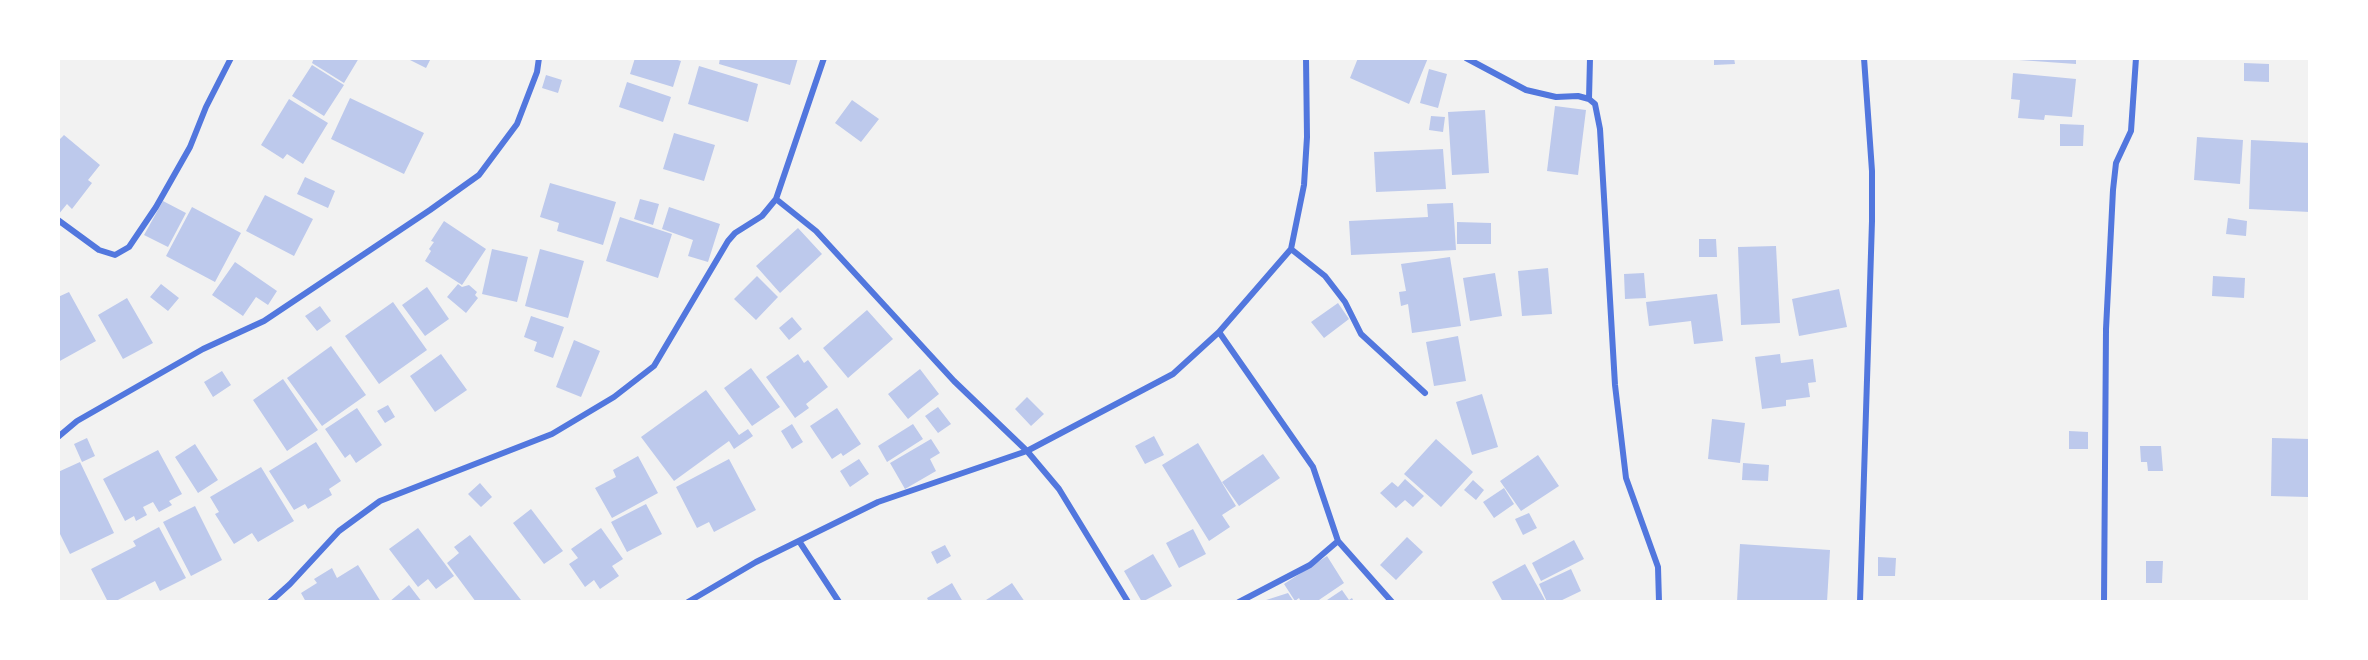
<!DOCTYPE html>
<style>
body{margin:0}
#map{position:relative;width:2368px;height:660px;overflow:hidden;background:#f2f2f2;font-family:"Varela Round",sans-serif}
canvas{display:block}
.frame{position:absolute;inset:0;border:60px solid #fff;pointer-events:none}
</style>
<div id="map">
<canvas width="2368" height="660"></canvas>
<div class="frame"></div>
</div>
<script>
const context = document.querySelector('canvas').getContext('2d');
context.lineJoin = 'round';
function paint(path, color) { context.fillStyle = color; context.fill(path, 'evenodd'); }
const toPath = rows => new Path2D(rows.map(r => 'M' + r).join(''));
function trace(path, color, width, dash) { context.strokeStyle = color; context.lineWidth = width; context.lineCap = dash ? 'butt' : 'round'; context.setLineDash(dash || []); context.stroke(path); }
const building = toPath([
 [314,58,359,58,344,83,312,63],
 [406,58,431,58,426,68],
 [635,58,671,58,681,61,673,87,630,74],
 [720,58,798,58,790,85,719,64],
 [1358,58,1428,58,1409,104,1350,78],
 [1714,58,1734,58,1735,64,1714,65],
 [2019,58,2076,58,2076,64,2019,60],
 [2244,63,2269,64,2269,82,2244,81],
 [312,65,344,85,324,116,292,96],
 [699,66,758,84,748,122,688,104],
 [1429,69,1447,74,1438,108,1420,103],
 [2013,73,2076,79,2072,117,2045,115,2044,120,2018,118,2020,100,2011,99],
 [546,75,562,80,558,93,542,88],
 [627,82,671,97,663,122,619,107],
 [350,98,424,133,404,174,331,139],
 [289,99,328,123,303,164,287,154,283,159,261,145],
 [852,100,879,119,861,142,835,123],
 [1555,106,1586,110,1578,175,1547,171],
 [1485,110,1489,173,1452,175,1448,112],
 [1431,116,1445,117,1443,132,1429,130],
 [2060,124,2084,125,2083,146,2060,146],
 [674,133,715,145,704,181,663,169],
 [64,135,100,165,88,180,92,183,72,209,67,204,58,215,58,141],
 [2197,137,2243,140,2240,184,2194,180],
 [2251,140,2310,143,2310,212,2249,209],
 [1443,149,1446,189,1376,192,1374,152],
 [305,177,335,191,328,208,297,194],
 [550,183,616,202,603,245,557,231,559,223,540,217],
 [265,195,313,219,294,256,246,231],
 [640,199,659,204,653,225,634,219],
 [163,201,186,213,168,247,144,235],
 [1453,203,1456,250,1351,255,1349,221,1428,217,1427,204],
 [192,207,241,233,215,282,166,256],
 [669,207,720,224,708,262,688,256,693,240,662,229],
 [620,217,672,234,658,278,606,261],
 [2228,218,2247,221,2246,236,2226,234],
 [444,221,486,249,462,285,425,261,431,251,429,249,434,242,431,241],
 [1457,222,1491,223,1491,244,1457,244],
 [798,228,822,254,780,293,756,266],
 [1699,239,1716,239,1717,257,1699,257],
 [1776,246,1780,323,1741,325,1738,247],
 [492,249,528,257,517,302,482,294],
 [540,249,584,261,568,318,525,306],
 [1450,257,1461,326,1412,333,1408,304,1401,306,1399,292,1406,291,1401,264],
 [235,262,277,291,268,305,256,297,243,316,212,295],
 [1548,268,1552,314,1522,316,1518,271],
 [1495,273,1502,316,1470,321,1463,278],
 [1644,273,1646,298,1625,299,1624,274],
 [757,276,778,297,756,320,734,299],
 [2213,276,2245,278,2244,298,2212,296],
 [161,284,179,298,168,311,150,297],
 [458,284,462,287,469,285,477,292,475,295,478,298,466,313,447,297],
 [427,287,449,319,425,336,402,305],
 [1839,289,1847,327,1799,336,1792,299],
 [69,292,96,341,58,362,58,297],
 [1717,294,1723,341,1694,344,1691,321,1649,326,1646,302],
 [127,298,153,343,123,359,98,315],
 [393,302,427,350,379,384,345,336],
 [1338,303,1349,319,1324,338,1311,322],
 [320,306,331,321,317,331,305,316],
 [867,310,893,339,848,378,823,348],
 [531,316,564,327,553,358,534,351,537,342,524,337],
 [792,317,802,329,789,340,779,328],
 [1458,336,1466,381,1434,386,1426,342],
 [574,340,600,351,581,397,556,387],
 [331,346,366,395,322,426,287,378],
 [441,354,467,390,435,412,410,376],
 [798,354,804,363,808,360,828,387,806,404,809,408,795,418,766,377],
 [1780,354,1781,363,1813,359,1816,382,1808,383,1810,397,1786,400,1786,406,1762,409,1755,357],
 [751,368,780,407,752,426,724,388],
 [920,369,939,394,908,419,888,394],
 [222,371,231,385,213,397,204,382],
 [283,379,318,430,287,451,253,400],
 [706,390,739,435,748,429,753,436,734,449,729,441,674,481,641,437],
 [1482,394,1498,447,1472,455,1456,402],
 [1027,397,1044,414,1031,426,1015,409],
 [388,405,395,417,385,423,377,411],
 [938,407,951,424,938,433,925,416],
 [357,408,382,445,356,463,350,454,345,458,325,429],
 [837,408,861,444,843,456,841,453,832,459,810,426],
 [1712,419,1745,423,1740,463,1708,459],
 [792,424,803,442,792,449,781,431],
 [913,424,923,439,887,462,878,446],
 [2069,431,2088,432,2088,449,2069,449],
 [1154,436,1164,455,1145,464,1135,446],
 [87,438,95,456,82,462,74,444],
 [2272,438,2310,439,2308,497,2271,496],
 [931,439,940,453,930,459,936,471,905,489,890,463],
 [1436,439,1473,472,1441,507,1404,474],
 [316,442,341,481,329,489,332,495,308,509,305,504,294,510,269,471],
 [1198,443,1236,506,1222,515,1230,527,1209,541,1162,465],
 [195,444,218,480,198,493,175,457],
 [2140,446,2161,446,2163,471,2148,471,2147,462,2141,462],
 [158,450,182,494,169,501,172,505,159,512,153,502,143,507,147,515,136,521,134,516,125,521,103,479],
 [1263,454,1280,478,1239,506,1222,482],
 [1538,455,1559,486,1521,511,1500,481],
 [638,456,658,493,612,518,595,488,616,477,613,470],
 [729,459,756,510,714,532,709,522,697,528,676,487],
 [859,459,869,474,850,487,840,471],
 [80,462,114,533,70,554,58,530,58,472],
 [1743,463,1769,465,1768,481,1742,480],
 [261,467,294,521,258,542,252,533,234,544,215,514,219,512,210,497],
 [1405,479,1424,496,1413,507,1405,500,1396,508,1380,493,1392,482,1398,487],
 [1473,480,1484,490,1476,500,1464,490],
 [480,483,492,497,481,507,468,494],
 [1504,488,1514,504,1494,518,1483,502],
 [646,504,662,534,627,552,611,522],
 [195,506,222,560,191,576,163,522],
 [531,509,563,551,544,564,513,523],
 [1529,513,1537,528,1523,535,1515,519],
 [159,527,186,578,160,591,155,581,114,602,108,602,91,569,136,546,133,541],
 [418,528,454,576,436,589,428,579,418,587,389,549],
 [601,528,623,559,612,566,619,576,600,589,594,580,585,587,569,564,578,558,571,549],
 [1193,529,1206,554,1179,568,1166,543],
 [470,535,521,600,519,602,476,602,447,563,459,553,454,547],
 [1407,537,1423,552,1396,580,1380,565],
 [1574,540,1584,559,1541,581,1532,563],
 [1740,544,1830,550,1827,602,1737,602],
 [945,545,951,556,937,564,931,552],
 [1153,554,1172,586,1142,602,1124,571],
 [1327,556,1344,583,1316,602,1301,602,1299,598,1295,601,1284,584],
 [1878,557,1896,558,1895,576,1878,576],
 [2146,561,2163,561,2162,583,2146,583],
 [1525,564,1546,602,1503,602,1492,582],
 [358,565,381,602,306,602,301,593,317,583,314,579,332,568,337,578],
 [1571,569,1581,591,1558,602,1547,602,1539,584],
 [952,583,963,602,929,602,927,598],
 [1012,583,1025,602,983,602],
 [409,585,422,602,389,602],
 [1342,590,1349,600,1352,598,1354,602,1324,602],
 [1288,593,1294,602,1263,602,1263,601]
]);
const minor = toPath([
 [1466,58,1526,90,1556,97,1578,96,1589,99,1595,104,1600,129,1615,385,1626,478,1658,567,1659,602],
 [1589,99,1590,58],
 [776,199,816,231,954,381,1027,451,1059,489,1128,602],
 [58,220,99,250,115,255,129,247,156,207,190,147,206,107,231,58],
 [1291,249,1325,276,1345,302,1361,334,1425,393],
 [1219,332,1313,467,1338,541,1310,565,1239,602],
 [58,437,77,421,203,349,264,321,430,210,479,175,517,124,537,72,539,58],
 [799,541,839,602],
 [1338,541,1392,602],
 [270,602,290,584,339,531,380,501,552,434,614,397,654,366,728,241,735,233,762,216,776,199,824,58],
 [688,602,756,562,878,502,1027,451,1173,374,1219,332,1291,249,1304,185,1307,137,1306,58],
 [1860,602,1872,221,1872,171,1864,58],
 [2104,602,2106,329,2113,190,2116,163,2131,131,2136,58]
]);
paint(building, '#bdc9ec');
trace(minor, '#5277de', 6);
</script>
